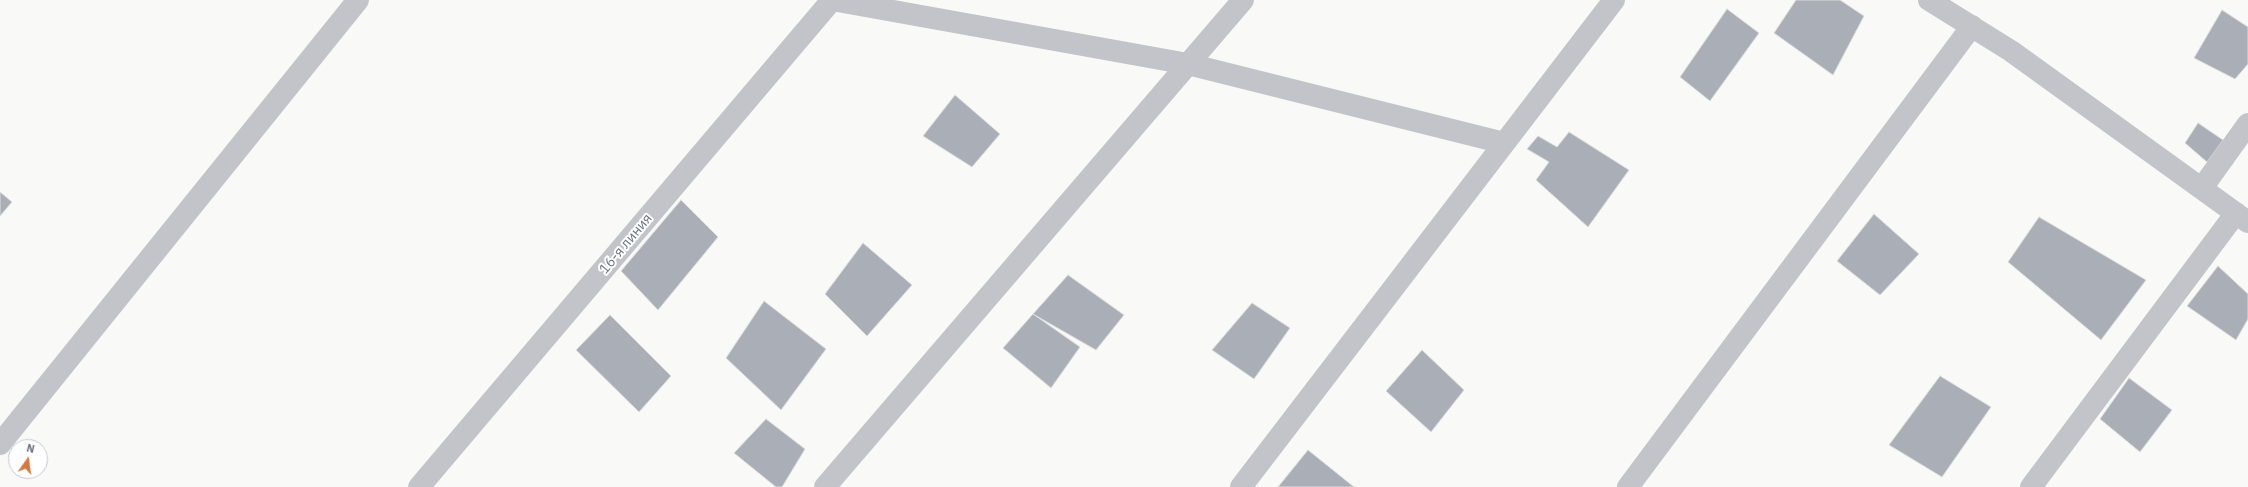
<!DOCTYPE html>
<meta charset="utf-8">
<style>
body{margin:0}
#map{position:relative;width:2248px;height:487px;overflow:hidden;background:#f9faf8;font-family:"IBM Plex Sans",sans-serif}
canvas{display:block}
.north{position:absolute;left:8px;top:439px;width:40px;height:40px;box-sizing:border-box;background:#fff;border:1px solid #c4c8cf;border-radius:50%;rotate:14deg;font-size:11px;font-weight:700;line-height:16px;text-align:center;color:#6c7686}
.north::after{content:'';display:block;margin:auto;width:14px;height:18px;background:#d3793e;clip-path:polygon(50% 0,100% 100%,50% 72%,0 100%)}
</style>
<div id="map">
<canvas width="2248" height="487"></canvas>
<div class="north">N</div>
</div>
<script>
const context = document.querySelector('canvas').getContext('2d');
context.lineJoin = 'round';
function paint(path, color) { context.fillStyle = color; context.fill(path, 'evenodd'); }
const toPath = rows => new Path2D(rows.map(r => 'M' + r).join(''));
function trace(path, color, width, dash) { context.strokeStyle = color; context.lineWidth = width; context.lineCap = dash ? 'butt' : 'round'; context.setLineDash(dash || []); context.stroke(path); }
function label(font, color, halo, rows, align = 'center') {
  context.font = font + ' "IBM Plex Sans",sans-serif'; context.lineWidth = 4; context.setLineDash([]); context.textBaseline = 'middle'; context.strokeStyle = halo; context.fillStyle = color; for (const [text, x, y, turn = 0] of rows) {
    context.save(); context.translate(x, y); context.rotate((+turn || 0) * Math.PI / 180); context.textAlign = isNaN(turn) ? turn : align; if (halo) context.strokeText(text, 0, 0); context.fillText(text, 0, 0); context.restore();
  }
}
const building = toPath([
 [1796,0,1840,0,1864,16,1833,75,1774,33,1796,0],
 [1727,9,1759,33,1710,101,1680,77,1727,9],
 [2222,10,2248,27,2248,64,2235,79,2194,58,2222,10],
 [955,95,1000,134,972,167,923,136,955,95],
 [2198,123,2223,140,2207,162,2185,143,2198,123],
 [1569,132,1629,170,1588,227,1536,180,1549,162,1527,149,1538,136,1557,147,1569,132],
 [0,192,12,202,0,216,0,192],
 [681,200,718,237,658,310,621,271,681,200],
 [1874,214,1919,254,1880,295,1837,261,1874,214],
 [2039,217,2146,280,2101,340,2008,262,2039,217],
 [863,243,912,285,867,336,825,294,863,243],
 [2218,266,2248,294,2248,319,2236,340,2187,306,2218,266],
 [1068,275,1124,315,1096,350,1033,314,1068,275],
 [764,301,826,349,781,410,726,358,764,301],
 [1252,303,1290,328,1254,379,1212,350,1252,303],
 [1033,314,1080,347,1051,388,1003,348,1033,314],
 [610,315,671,376,639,412,576,350,610,315],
 [1422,350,1464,390,1431,432,1386,391,1422,350],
 [1940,376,1991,407,1942,477,1889,445,1940,376],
 [2129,378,2172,410,2140,452,2100,419,2129,378],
 [766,419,805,449,782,487,776,487,734,453,766,419],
 [1308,450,1354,487,1278,487,1308,450]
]);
const street = toPath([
 [832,0,1188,64,1504,143],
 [1929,0,2011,51,2248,222],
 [2202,188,2248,124],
 [0,444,358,0],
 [419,487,832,0],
 [825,487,1243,0],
 [1241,487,1614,0],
 [1628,487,1972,26],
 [2031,487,2236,213]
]);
const streetNames = [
 ["16-я линия",626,244,-50]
];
paint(building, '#aaafb7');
trace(building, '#dbdbda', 1);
trace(street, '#c2c4c9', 22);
label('14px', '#6c7686', '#fff', streetNames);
</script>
